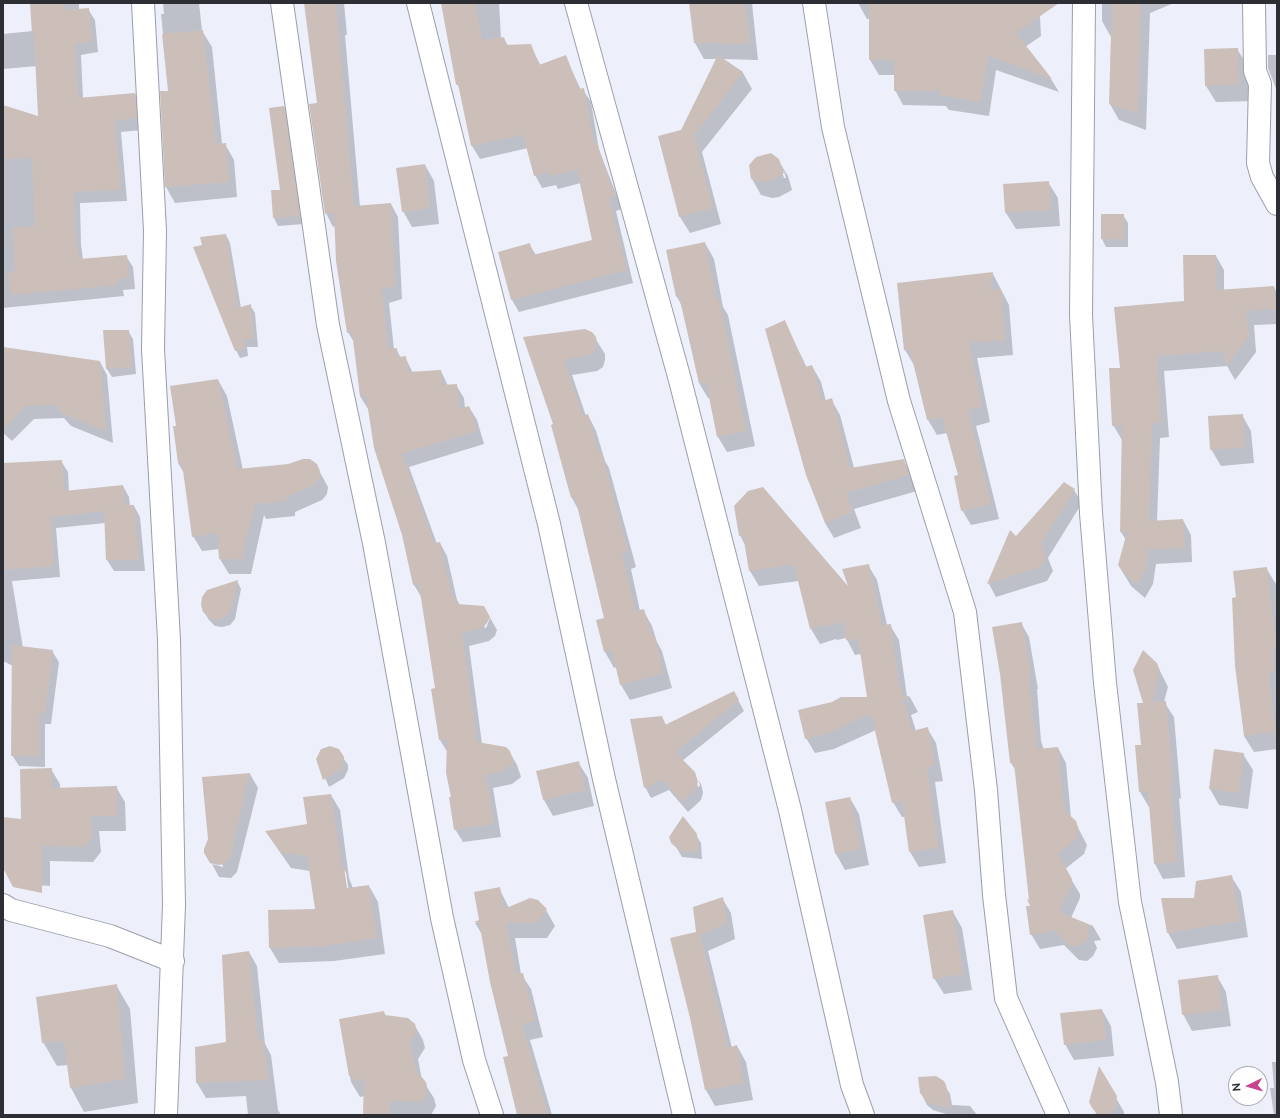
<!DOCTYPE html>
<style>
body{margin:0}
#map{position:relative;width:1280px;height:1118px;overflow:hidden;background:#edf0fb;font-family:Raleway,sans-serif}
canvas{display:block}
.frame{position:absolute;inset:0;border:4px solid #2d2e33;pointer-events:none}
.north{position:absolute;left:1228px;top:1066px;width:40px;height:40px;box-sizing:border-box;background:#fefefe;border:1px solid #aaabad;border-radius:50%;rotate:265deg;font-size:11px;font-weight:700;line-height:16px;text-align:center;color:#2d2e33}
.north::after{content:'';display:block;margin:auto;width:14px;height:18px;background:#c6458e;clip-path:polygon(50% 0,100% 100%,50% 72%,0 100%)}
</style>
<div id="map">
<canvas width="1280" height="1118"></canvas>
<div class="frame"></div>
<div class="north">N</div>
</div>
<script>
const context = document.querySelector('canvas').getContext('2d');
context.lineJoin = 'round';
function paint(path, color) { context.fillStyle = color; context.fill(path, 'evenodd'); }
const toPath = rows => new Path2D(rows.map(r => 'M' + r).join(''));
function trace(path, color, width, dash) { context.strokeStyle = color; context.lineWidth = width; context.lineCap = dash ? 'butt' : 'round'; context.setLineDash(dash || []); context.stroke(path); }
const shadow = toPath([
 [31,3,79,3,79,10,88,9,95,20,98,52,81,55,83,98,135,94,141,105,142,130,121,132,127,201,80,203,81,245,83,260,126,256,133,267,135,289,123,290,124,296,3,308,3,109,40,118,37,66,3,69,3,34,33,31],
 [163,3,199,3,202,31,212,47,222,144,225,144,234,160,237,197,175,203,166,187,161,92,169,92,161,14,164,14],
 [305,3,344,3,347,35,345,35,360,207,391,204,398,217,402,299,389,303,394,349,396,349,401,358,405,357,413,373,441,371,448,386,456,385,464,398,465,408,469,407,477,420,484,444,409,467,437,544,440,543,447,556,457,600,460,605,484,607,497,630,495,636,489,641,469,646,482,744,509,751,517,765,521,777,512,784,493,788,501,837,463,842,455,829,448,753,440,740,433,690,437,689,422,598,414,585,403,534,368,409,360,396,355,344,348,332,335,226,333,227,326,213,318,104],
 [488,618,490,618,486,628,484,627],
 [443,3,499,3,501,38,504,38,508,46,530,45,541,66,568,62,581,90,583,90,591,102,599,150,622,209,616,211,633,283,519,312,512,300,529,244,536,255,593,241,581,183,558,189,556,185,542,188,535,175,528,148,480,159,472,146,461,90,457,84],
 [690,3,752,3,758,60,723,59,743,73,752,89,702,152,721,224,690,233,680,217,682,131,716,59,704,59,695,43],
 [858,3,1032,3,1040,17,1041,36,1025,47,1051,79,1059,92,996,70,989,116,949,110,946,106,903,105,895,90,895,75,879,75,870,60,870,19,867,19],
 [1102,3,1174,3,1150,13,1146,130,1119,120,1110,104,1111,37,1102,21],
 [1237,49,1251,71,1255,101,1216,102,1206,86],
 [1268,55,1277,55,1277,91,1268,68],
 [284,107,288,115,304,224,278,226,274,218,272,191,281,190],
 [778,160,788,176,792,190,779,197,772,198,761,195,752,179],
 [782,171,784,171,786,178,784,178],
 [425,165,434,181,439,224,412,227,403,211],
 [1048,182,1058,198,1060,226,1016,229,1006,213],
 [1123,215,1128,223,1128,247,1106,247,1102,239],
 [226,235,230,243,241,308,250,305,255,313,258,347,247,347,248,356,240,358,236,350,203,246],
 [705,243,714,259,723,307,728,315,755,446,727,452,718,437,711,398,708,398,699,383,683,308,677,297,667,251],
 [1216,256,1224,270,1224,290,1274,287,1277,293,1277,324,1254,325,1256,352,1235,380,1227,366,1164,371,1169,437,1160,438,1157,522,1183,520,1191,535,1192,562,1156,564,1153,584,1145,598,1131,586,1122,571,1126,540,1121,532,1122,440,1113,425,1121,369,1185,302],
 [993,274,1009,305,1013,355,977,358,990,422,976,426,999,519,971,525,962,510,959,475,947,433,937,435,928,420,914,365,905,350,898,284],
 [785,322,807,368,812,366,821,382,826,401,831,399,840,415,854,468,903,460,912,475,917,491,854,509,861,528,834,538,825,523],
 [128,331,133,339,136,374,112,377,107,369],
 [524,338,595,338,605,354,605,360,603,367,597,371,572,375,586,416,588,415,596,431,605,461,609,468,636,567,631,569,640,611,643,610,652,626,657,642,662,651,672,688,630,700,621,685,617,667,614,668,605,652,597,621,605,619,579,511,572,498,552,425,554,425],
 [3,348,100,362,107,375,113,443,71,426,64,418,34,419,12,441,3,433],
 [218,380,227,396,243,470,316,465,328,487,327,494,322,500,295,512,295,516,266,519,264,515,251,574,229,574,220,559,219,549,202,551,193,536,184,473,178,463,177,427],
 [1242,415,1251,431,1254,463,1221,466,1211,449],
 [61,461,68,472,69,492,123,486,129,497,130,506,134,506,140,517,145,571,114,571,107,560,105,523,56,528,60,577,12,581,23,648,52,651,59,662,51,724,45,724,45,767,19,766,12,755,13,666,3,661,3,464],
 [1074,490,1082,503,1048,558,1053,571,1047,581,996,597,989,584,1010,532,1016,538],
 [735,506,850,590,868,565,877,580,887,625,890,625,899,640,907,697,910,697,918,712,911,715,916,731,927,728,936,743,943,781,935,782,946,863,919,867,910,852,905,817,902,817,893,802,876,730,834,749,815,753,806,738,868,698,861,654,855,655,846,638,837,640,836,639,820,644,811,629,799,581,759,586,750,571,746,547,740,535],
 [1266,568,1276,584,1277,596,1277,749,1254,752,1244,736,1238,598],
 [237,581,241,589,235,619,230,625,222,627,215,626,209,620,204,612],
 [1021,623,1029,637,1038,689,1037,689,1041,741,1044,750,1058,748,1066,763,1071,818,1075,822,1087,845,1084,854,1065,869,1080,894,1080,898,1071,918,1093,926,1101,940,1094,941,1097,948,1093,956,1087,961,1079,960,1064,945,1040,949,1031,934,1031,907,1016,771,1011,763],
 [1156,663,1168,687,1164,702,1174,717,1181,799,1179,798,1185,877,1163,879,1155,864,1151,807,1149,807,1140,792,1136,746,1142,746,1144,704],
 [738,700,744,711,682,761,694,773,698,787,700,786,699,781,701,784,703,793,701,800,688,812,669,790,651,798,645,787,662,717,666,725],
 [338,750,348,765,348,770,344,778,329,787,317,759],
 [1243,754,1253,770,1248,809,1219,805,1210,789],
 [578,762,588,778,594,806,553,816,544,800,537,772],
 [51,769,60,784,60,789,116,787,125,802,126,831,99,831,101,852,93,862,50,861,50,886,12,883,22,821],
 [250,774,258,788,237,872,231,878,219,877,212,864,223,867,223,865,212,862,212,864,205,853,209,839,203,778],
 [331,795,340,810,349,878,353,888,369,886,378,902,385,954,334,961,279,963,270,948,316,910,310,871,291,868,266,832,308,825],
 [343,870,346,872,349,893,347,893],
 [850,798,859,814,869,865,845,870,836,854],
 [696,835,701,843,702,859,682,857,670,837],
 [1231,876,1241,892,1248,937,1177,949,1168,933,1195,899],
 [499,888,509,908,546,910,555,926,547,938,515,938,521,974,531,989,543,1037,530,1040,552,1115,518,1115,509,1057,483,936,475,923,480,921],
 [722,898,731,913,735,939,708,951,732,1048,737,1046,746,1062,753,1100,715,1106,706,1090,691,1018,697,933],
 [953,912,962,928,972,990,944,994,934,978],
 [249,952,257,966,265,1044,271,1055,278,1110,281,1115,248,1115,246,1096,206,1098,197,1083,227,1042],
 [1217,976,1226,992,1231,1026,1192,1031,1183,1014],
 [116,985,130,1009,138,1103,84,1112,71,1088,68,1065,57,1066,43,1042],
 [1102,1010,1111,1026,1114,1056,1074,1060,1065,1044],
 [383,1012,386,1016,414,1024,423,1040,425,1048,418,1059,422,1080,434,1098,436,1106,431,1115,365,1115,364,1096,360,1097,351,1082,340,1020],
 [1272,1062,1277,1062,1277,1115,1274,1115,1270,1088,1274,1088],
 [1099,1068,1124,1112,1124,1115,1097,1115,1093,1108],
 [919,1078,945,1086,950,1094,952,1105,970,1106,977,1115,949,1115,933,1110,927,1105,923,1097]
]);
const building = toPath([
 [30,3,65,3,65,10,89,8,92,41,75,44,78,98,135,93,137,118,115,121,121,190,74,192,75,233,79,259,127,255,129,278,117,279,118,285,10,295,8,272,15,271,13,227,35,226,32,158,3,159,3,105,38,116,34,34,32,34],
 [304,3,336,3,354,206,391,203,395,286,382,289,388,349,397,348,398,357,406,356,408,372,441,370,442,385,457,384,459,409,469,406,477,431,402,454,434,543,440,542,452,596,455,595,457,604,484,606,490,617,487,623,482,628,462,633,477,742,506,747,510,751,514,763,504,771,486,775,494,824,454,830,449,797,451,797,446,773,447,739,439,740,431,689,435,688,421,598,418,584,413,585,402,535,374,448,366,396,360,396,352,332,347,333,336,261,334,213,325,214,309,104,317,103],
 [441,3,475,3,482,40,504,37,505,45,531,44,539,65,566,55,579,89,584,88,594,143,597,143,615,196,609,198,627,270,511,300,498,252,530,243,533,255,592,240,577,170,550,176,549,172,534,176,523,135,471,146,458,84,456,85],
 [689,3,745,3,750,44,694,43],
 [869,3,1059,3,1016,33,1052,79,988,56,981,102,939,95,940,91,894,91,894,60,869,60],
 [1112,3,1141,3,1138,114,1109,104],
 [203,30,216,144,226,143,229,182,165,187,160,91,168,91,162,34],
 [1238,48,1239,85,1205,86,1204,49],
 [718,55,743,72,694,136,713,208,679,217,658,136,681,130],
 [284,106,300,216,273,218,271,190,280,190,269,108],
 [771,153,779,159,784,173,770,181,762,182,751,179,749,165,756,157],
 [425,164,430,208,402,212,396,168],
 [1049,181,1051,210,1005,213,1003,184],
 [1101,214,1124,214,1124,239,1101,239],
 [226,234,238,308,251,304,254,339,243,339,245,348,235,351,193,247,202,245,200,237],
 [705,242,717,302,719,299,746,431,717,437,706,382,699,383,679,296,676,297,666,250],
 [1183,255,1216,255,1217,290,1274,286,1276,309,1246,311,1249,337,1226,366,1222,351,1157,356,1161,423,1152,423,1149,521,1183,519,1185,548,1148,550,1146,569,1137,584,1124,574,1118,565,1127,532,1120,532,1122,425,1112,426,1109,368,1120,368,1114,307,1184,301],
 [993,272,990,290,1001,289,1005,340,969,343,982,407,968,410,991,504,961,511,954,476,958,475,942,417,927,420,910,350,904,350,897,283],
 [785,320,805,367,812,365,823,401,832,398,850,468,904,459,909,475,846,493,853,512,825,523,806,475,765,329],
 [585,329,592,332,596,337,597,344,594,351,589,355,564,360,583,416,588,414,598,452,601,451,628,551,622,554,635,611,644,609,651,635,654,634,664,673,620,685,612,651,604,652,596,620,604,618,575,497,571,498,551,425,553,424,523,337],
 [103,330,129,330,132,367,106,369],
 [3,347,100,361,106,431,62,413,56,405,26,406,3,430],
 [218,379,238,469,288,464,303,459,310,459,317,464,320,471,319,479,314,485,286,497,287,501,257,504,256,500,242,559,219,559,217,533,192,537,182,463,178,463,173,426,176,426,170,386],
 [1243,414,1245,447,1210,450,1208,416],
 [62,460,64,491,123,485,125,505,134,505,139,560,106,560,104,511,51,517,54,566,3,570,3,463],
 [1064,482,1075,489,1041,544,1046,557,1040,567,987,584,1010,530,1016,536],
 [763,487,848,586,842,569,869,564,882,625,891,624,898,680,903,696,910,696,903,700,912,731,928,727,935,766,927,767,938,848,909,852,902,801,892,803,871,714,825,734,805,739,798,710,832,702,841,697,867,697,858,639,846,640,843,622,828,626,827,624,810,629,794,565,749,571,743,535,739,536,734,506,748,491],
 [1267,567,1276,647,1273,648,1274,672,1269,672,1275,732,1244,736,1235,666,1232,598,1236,597,1233,571],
 [238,580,231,610,225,617,217,620,210,618,203,612,201,605,202,597,207,590],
 [1022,622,1031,674,1029,675,1034,729,1036,729,1037,749,1058,747,1064,810,1076,821,1079,830,1076,839,1058,854,1072,879,1072,883,1059,912,1093,926,1087,927,1089,933,1088,938,1086,942,1078,946,1070,946,1066,943,1055,931,1030,935,1026,906,1030,906,1027,899,1029,900,1014,763,1010,763,1000,674,992,627],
 [12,645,53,650,45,713,39,713,39,756,11,756],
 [1143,650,1157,663,1160,671,1152,702,1166,701,1173,784,1171,784,1177,862,1154,864,1148,792,1139,792,1135,745,1141,745,1137,703,1143,703,1133,670],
 [734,691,739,700,675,752,695,772,698,782,695,789,682,802,663,780,644,788,630,719,662,716,665,725],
 [330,746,339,749,344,757,344,761,340,770,323,780,316,759,321,749],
 [1214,749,1244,753,1239,793,1209,789],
 [579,761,585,790,543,800,536,771],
 [52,768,52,788,117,786,117,816,91,816,92,836,88,844,84,847,42,846,42,893,13,887,3,868,3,817,21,819,20,769],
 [250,773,230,857,223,864,218,865,210,863,204,853,204,849,208,839,202,777],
 [331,794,342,867,344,867,347,888,369,885,377,938,325,946,269,948,268,910,315,909,307,856,281,853,265,831,307,824,303,797],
 [850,797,861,849,835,854,825,802],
 [683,816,697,834,698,852,680,851,671,843,669,837],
 [1232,875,1240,921,1167,933,1161,898,1194,898,1196,881],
 [500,887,504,909,530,898,538,900,547,909,538,923,506,923,516,974,523,973,535,1021,522,1024,548,1115,517,1115,503,1057,508,1056,490,982,479,922,474,922,479,920,474,892],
 [723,897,727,923,700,935,728,1048,737,1045,744,1084,705,1090,690,1018,670,938,696,932,693,907],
 [953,910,963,974,933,979,923,915],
 [249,951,258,1040,263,1039,268,1080,196,1083,195,1047,226,1042,222,955],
 [1218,975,1222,1010,1182,1015,1178,980],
 [117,984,125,1079,70,1088,64,1041,42,1043,36,997],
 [1102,1009,1106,1040,1064,1045,1060,1013],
 [384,1011,385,1015,408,1018,415,1024,417,1032,410,1044,416,1071,426,1082,428,1091,424,1099,420,1102,392,1101,388,1115,363,1115,364,1080,354,1081,353,1076,349,1076,339,1019],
 [1099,1066,1117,1096,1116,1106,1114,1110,1107,1115,1098,1114,1092,1108,1089,1102],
 [936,1076,944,1081,946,1085,951,1108,928,1103,920,1093,918,1077]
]);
const minor = toPath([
 [143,3,155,231,153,349,169,640,174,905,166,1115],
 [282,3,328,325,374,543,442,918,474,1060,492,1115],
 [418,3,549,524,604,779,684,1115],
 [576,3,680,380,790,810,852,1085,863,1115],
 [814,3,833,127,899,401,965,612,986,790,994,895,1006,998,1058,1115],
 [1084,3,1081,315,1091,513,1105,683,1130,902,1167,1082,1171,1115],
 [1254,3,1255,71,1260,84,1258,163,1262,177,1277,204],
 [3,905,11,910,110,936,173,961]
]);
paint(shadow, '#0003');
paint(building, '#ccbfba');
trace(minor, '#9c9ea9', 24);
trace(minor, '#fff', 22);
</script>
